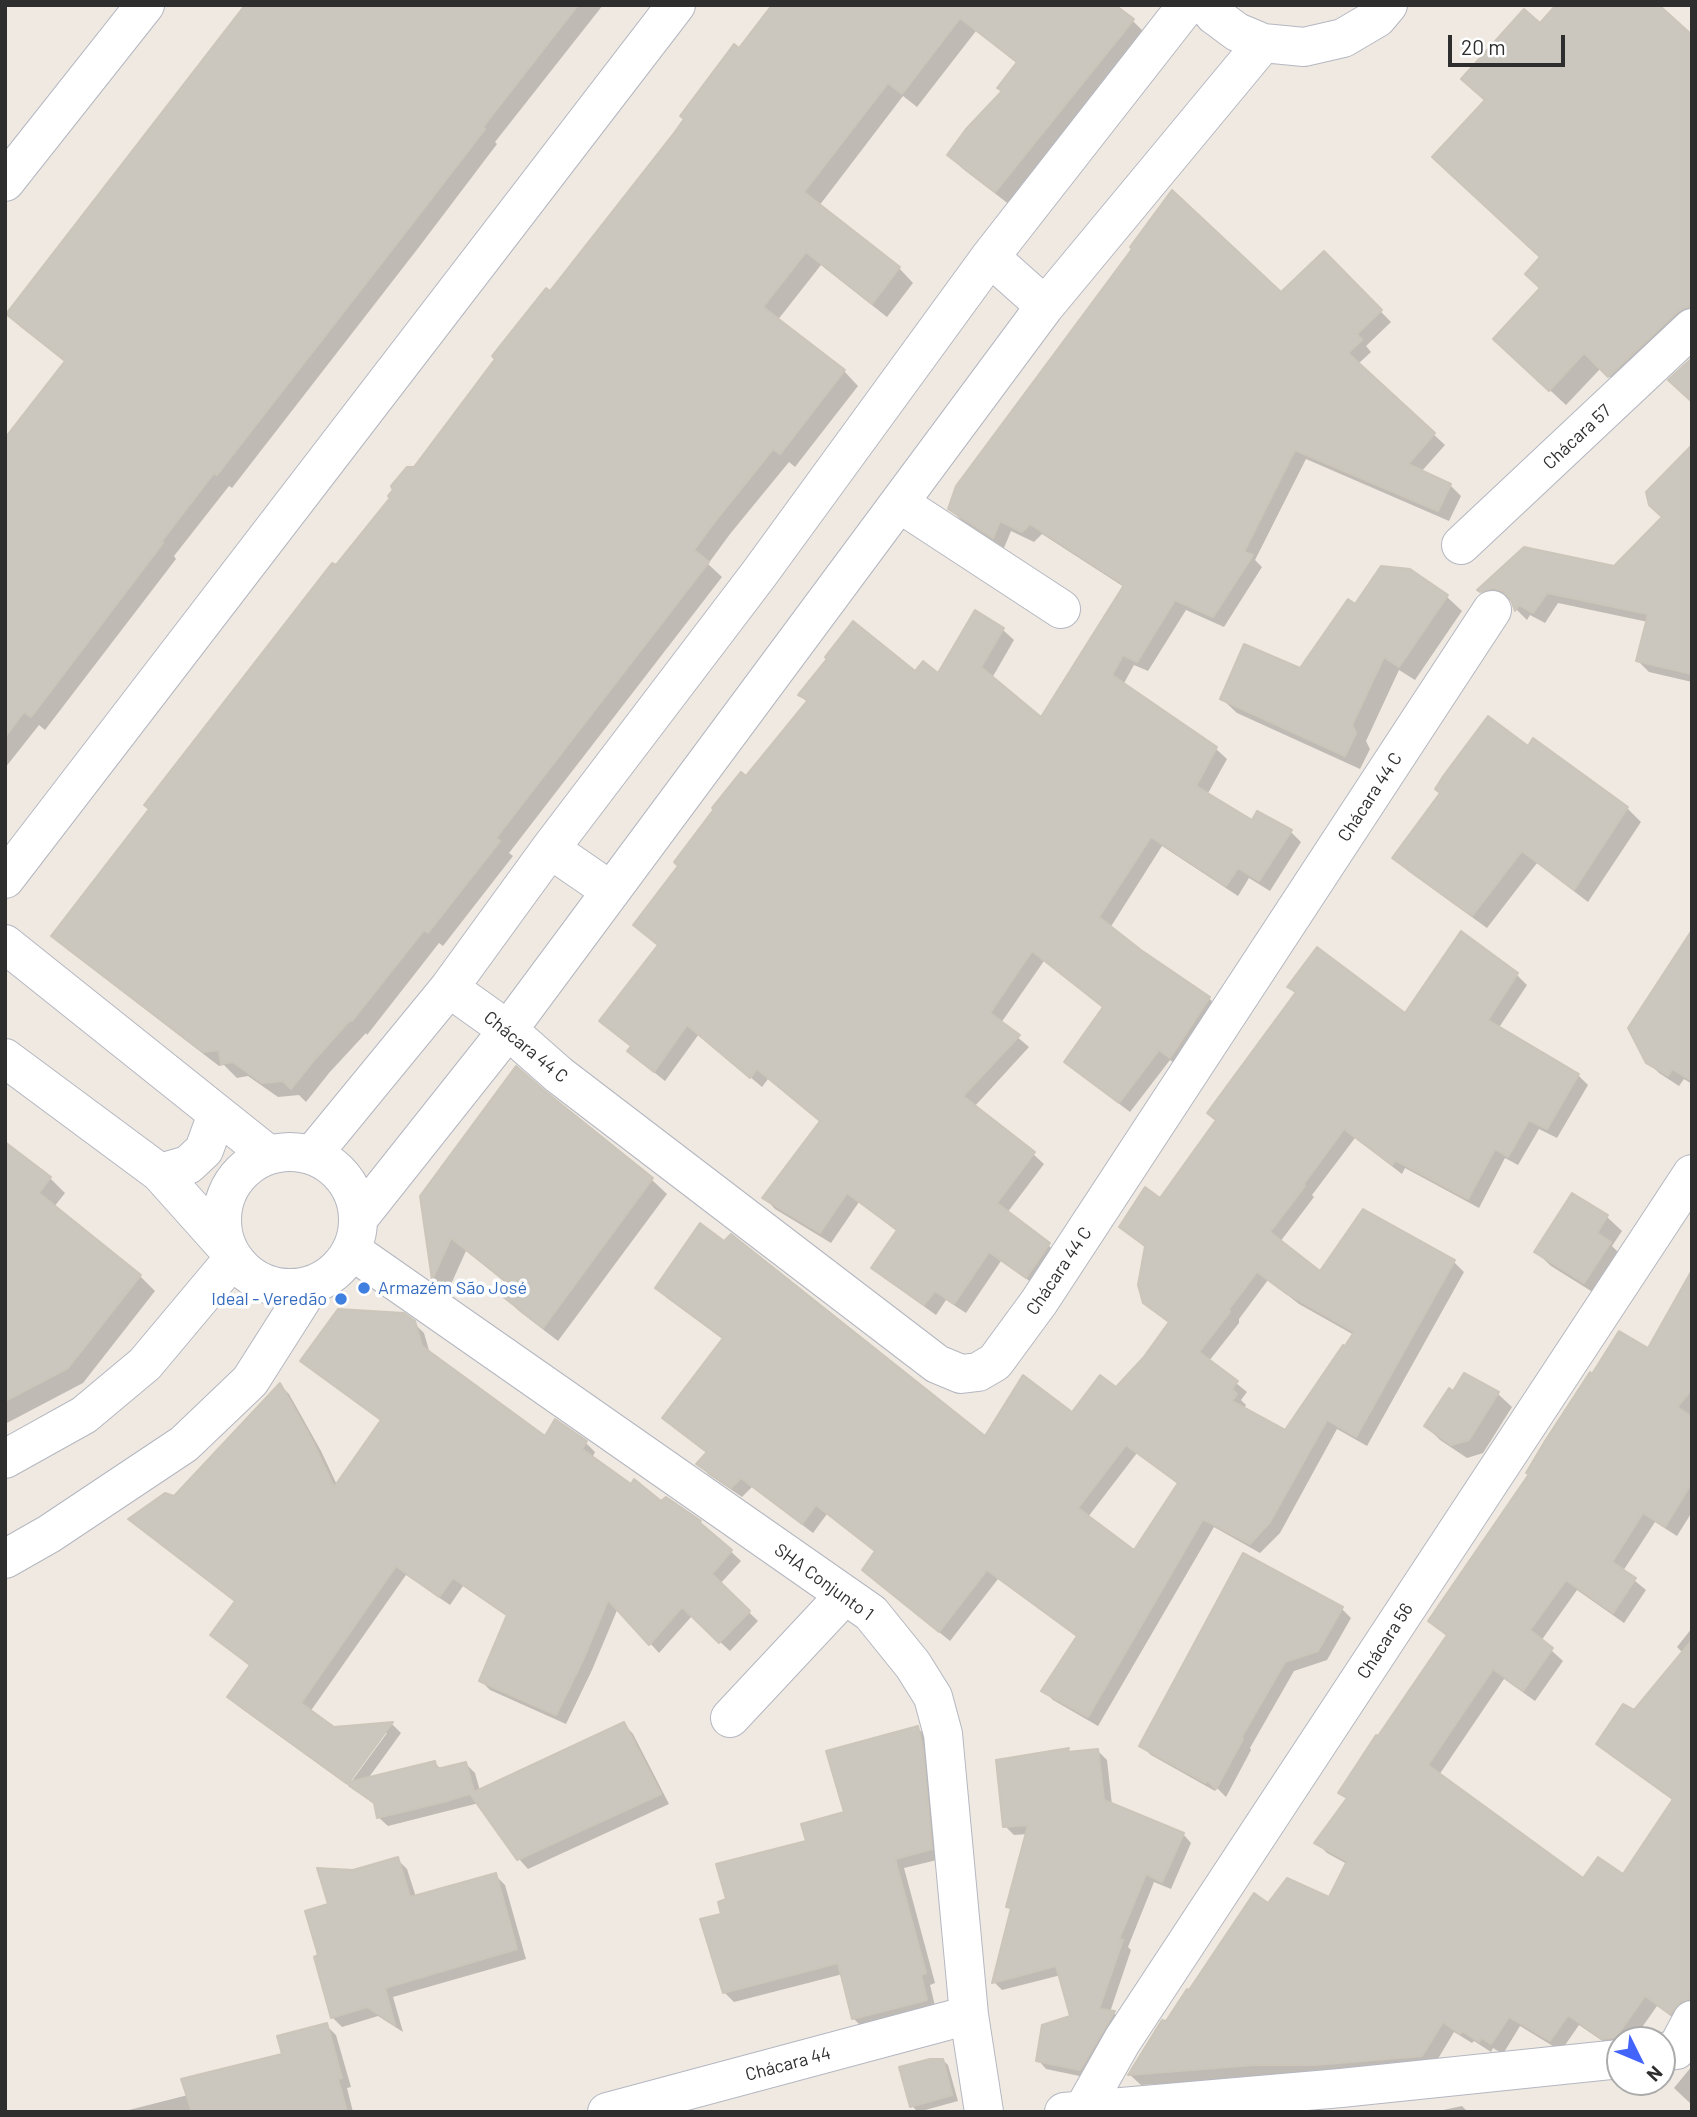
<!DOCTYPE html>
<meta charset="utf-8">
<style>
body{margin:0}
#map{position:relative;width:1697px;height:2117px;overflow:hidden;background:#efe9e1;font-family:Barlow,sans-serif}
canvas{display:block}
.frame{position:absolute;inset:0;border:7px solid #2e2e2e;pointer-events:none}
.north{position:absolute;left:1606px;top:2026px;width:70px;height:70px;box-sizing:border-box;background:#fff;border:2px solid #ababab;border-radius:50%;rotate:133deg;font-size:19px;font-weight:700;line-height:28px;text-align:center;color:#2e2e2e}
.north::after{content:'';display:block;margin:auto;width:24px;height:32px;background:#4264fb;clip-path:polygon(50% 0,100% 100%,50% 72%,0 100%)}
.scale{position:absolute;left:1448px;top:35px;width:117px;height:32px;box-sizing:border-box;border:4px solid #2e2e2e;border-top:0;padding-left:9px;font-size:21px;line-height:24px;white-space:nowrap;color:#2e2e2e;-webkit-text-stroke:5px #fff;paint-order:stroke}
</style>
<div id="map">
<canvas width="1697" height="2117"></canvas>
<div class="frame"></div>
<div class="north">N</div>
<div class="scale">20 m</div>
</div>
<script>
const context = document.querySelector('canvas').getContext('2d');
context.lineJoin = 'round';
function paint(path, color) { context.fillStyle = color; context.fill(path, 'evenodd'); }
const toPath = rows => new Path2D(rows.map(r => 'M' + r).join(''));
function trace(path, color, width, dash) { context.strokeStyle = color; context.lineWidth = width; context.lineCap = dash ? 'butt' : 'round'; context.setLineDash(dash || []); context.stroke(path); }
function label(font, color, halo, rows, align = 'center') {
  context.font = font + ' Barlow,sans-serif'; context.lineWidth = 7; context.setLineDash([]); context.textBaseline = 'middle'; context.strokeStyle = halo; context.fillStyle = color; for (const [text, x, y, turn = 0] of rows) {
    context.save(); context.translate(x, y); context.rotate((+turn || 0) * Math.PI / 180); context.textAlign = isNaN(turn) ? turn : align; if (halo) context.strokeText(text, 0, 0); context.fillText(text, 0, 0); context.restore();
  }
}
const shadow = toPath([
 [247,5,603,5,495,142,497,144,419,247,232,488,229,486,174,556,176,559,45,730,39,725,5,768,5,440,66,362,22,328,8,314],
 [775,5,1133,21,1147,35,1010,205,963,169,949,155,1004,92,1018,64,976,31,917,107,903,96,819,206,899,268,913,283,887,317,821,265,777,321,844,371,858,386,795,467,789,462,730,534,708,564,722,577,509,853,513,856,443,946,439,943,367,1035,366,1033,329,1073,306,1102,299,1095,278,1097,248,1076,237,1078,224,1065,219,1066,68,950,53,935,336,568],
 [1540,26,1692,37,1692,328,1624,391,1601,368,1566,405,1511,354,1542,289,1542,258,1486,101],
 [1324,254,1391,322,1366,346,1371,352,1358,364,1445,445,1421,472,1450,485,1461,496,1449,521,1306,459,1255,560,1262,567,1224,627,1186,610,1148,671,1134,665,1123,685,1216,749,1227,759,1207,795,1252,823,1291,832,1301,842,1270,891,1249,878,1238,896,1162,846,1110,928,1209,998,1219,1009,1181,1068,1170,1060,1130,1112,1077,1072,1067,1061,1104,1008,1044,961,1001,1023,1029,1047,974,1107,1033,1154,1044,1164,1007,1213,1048,1245,1059,1255,1038,1287,1001,1261,966,1313,946,1300,936,1315,884,1278,874,1267,898,1232,859,1202,831,1243,775,1209,765,1198,821,1122,768,1079,762,1087,699,1034,665,1081,640,1061,630,1051,633,1048,601,1021,659,946,635,925,746,779,808,703,800,695,915,674,939,676,976,612,1003,630,1014,640,992,678,1041,719,1124,587,1042,534,1034,542,1011,531,1004,548,961,520,950,509,1281,294],
 [1692,448,1692,682,1649,672,1638,661,1648,622,1558,603,1545,623,1530,615,1527,620,1517,610,1514,601,1505,599,1490,601,1480,590,1614,568,1664,518],
 [1409,571,1447,597,1462,611,1415,680,1399,670,1366,741,1370,749,1360,769,1237,713,1222,699,1301,670],
 [1534,740,1627,808,1641,822,1588,902,1537,863,1487,928,1408,871,1395,857,1528,748],
 [1461,933,1517,975,1527,985,1498,1029,1578,1075,1588,1085,1557,1138,1539,1129,1518,1165,1505,1158,1479,1208,1405,1168,1402,1174,1355,1138,1312,1195,1314,1197,1280,1242,1320,1274,1363,1211,1454,1262,1464,1272,1367,1446,1337,1429,1280,1533,1260,1553,1214,1527,1098,1726,1053,1700,1043,1690,1078,1637,998,1579,950,1641,874,1579,876,1552,827,1514,813,1533,752,1487,742,1497,708,1474,699,1464,708,1454,674,1428,664,1418,724,1340,667,1298,657,1288,985,1438,1072,1415,1116,1389,1144,1359,1170,1324,1145,1302,1146,1248,1121,1227,1160,1200,1218,1122,1296,994,1289,987,1406,1015],
 [1268,1280,1299,1304,1354,1335,1286,1432,1244,1409,1246,1405,1241,1400,1247,1392,1209,1361,1239,1323,1239,1319],
 [1137,1453,1179,1484,1135,1552,1088,1517],
 [1692,958,1692,1084,1684,1079,1679,1086,1659,1073,1647,1061],
 [545,1094,652,1180,667,1194,558,1341,519,1311,504,1296,511,1287,466,1251,447,1293,433,1279,422,1197],
 [5,1143,50,1178,65,1193,54,1207,140,1276,155,1291,83,1383,5,1424],
 [1572,1196,1607,1217,1622,1231,1612,1246,1624,1258,1599,1296,1551,1266,1536,1252],
 [1692,1275,1692,1414,1689,1417,1692,1419,1692,1512,1677,1536,1655,1522,1623,1571,1646,1590,1624,1623,1577,1590,1541,1641,1563,1661,1535,1701,1504,1679,1439,1775,1583,1881,1623,1876,1674,1801,1610,1755,1599,1744,1635,1712,1683,1653,1677,1647,1692,1628,1692,1999,1679,2022,1657,2006,1633,2040,1620,2040,1620,2049,1614,2049,1579,2025,1561,2051,1520,2026,1503,2054,1493,2048,1491,2052,1474,2041,1472,2043,1454,2032,1433,2067,1167,2093,1159,2084,1141,2085,1130,2075,1190,1993,1268,1905,1330,1899,1347,1864,1327,1853,1316,1842,1348,1800,1341,1792,1448,1637,1430,1621,1531,1474,1593,1376,1649,1350],
 [414,1323,424,1333,430,1354,545,1438,585,1442,595,1452,592,1458,632,1486,662,1504,666,1499,700,1522,741,1561,720,1584,758,1621,730,1651,692,1616,659,1653,618,1608,592,1670,566,1724,490,1690,481,1681,508,1617,463,1586,450,1605,406,1575,310,1712,334,1729,392,1724,401,1733,367,1780,435,1763,442,1770,466,1764,475,1773,480,1791,624,1724,633,1734,669,1804,528,1869,519,1859,479,1803,388,1826,378,1817,376,1805,348,1786,387,1733,383,1733,346,1784,238,1706,229,1697,251,1667,212,1635,237,1602,139,1528,130,1519,174,1498,280,1385,289,1394,321,1451,337,1485,382,1421,312,1370,302,1361],
 [1465,1375,1498,1394,1512,1407,1483,1453,1467,1458,1440,1440,1426,1426,1453,1394],
 [1342,1609,1351,1618,1327,1660,1294,1671,1250,1748,1251,1750,1226,1797,1217,1788,1215,1791,1151,1755,1141,1746],
 [918,1728,928,1739,941,1859,904,1868,935,1983,930,1985,936,2010,864,2029,854,2019,843,1974,734,2002,724,1992,723,1915,729,1900,846,1813],
 [1069,1750,1072,1753,1098,1751,1107,1760,1112,1805,1183,1834,1191,1843,1171,1889,1154,1882,1128,1947,1131,1950,1110,2012,1114,2013,1123,2022,1089,2078,1046,2069,1038,2060,1073,2017,1061,1975,1002,1990,994,1982,1012,1910,1008,1906,1028,1834,1014,1835,1005,1826,998,1761],
 [397,1859,407,1869,416,1897,495,1875,505,1885,526,1959,393,1997,403,2032,378,2016,342,2027,332,2017,321,1956,331,1905,353,1872],
 [326,2025,336,2035,351,2087,347,2088,353,2112,121,2112,188,2095,284,2055],
 [941,2058,948,2065,958,2101,918,2112,912,2106,901,2068],
 [1692,2066,1692,2105,1674,2088],
 [1462,2106,1468,2112,1434,2112]
]);
const building = toPath([
 [245,5,578,5,483,127,485,129,405,233,217,475,214,473,161,542,163,543,31,717,24,712,5,737,5,438,65,361,6,314,245,5],
 [772,5,1115,5,1134,19,995,192,947,155,966,129,1002,91,997,88,1017,62,960,18,902,94,888,83,804,192,900,267,872,304,806,252,763,307,845,370,780,454,773,449,716,520,694,550,709,562,496,838,500,841,428,933,424,930,352,1021,350,1020,315,1059,291,1089,283,1081,262,1083,233,1062,221,1064,219,1050,203,1052,51,936,149,809,144,805,332,563,336,565,390,498,388,496,393,490,391,486,407,467,414,467,495,359,492,356,507,337,546,288,550,291,674,133,684,119,680,116,734,44,739,48,772,5],
 [1556,5,1659,5,1692,35,1692,307,1686,307,1677,312,1608,377,1584,353,1549,391,1493,339,1540,288,1525,274,1540,257,1432,157,1485,100,1461,79,1524,9,1540,23,1556,5],
 [1172,190,1281,292,1324,251,1382,310,1357,334,1362,340,1348,353,1435,433,1408,464,1451,484,1438,511,1295,450,1244,552,1253,555,1213,617,1175,600,1137,662,1123,655,1112,675,1217,747,1196,786,1252,820,1257,811,1292,830,1259,881,1238,868,1226,886,1151,837,1099,917,1141,950,1210,997,1170,1058,1159,1050,1119,1103,1064,1062,1103,1007,1032,951,990,1013,1020,1035,963,1096,1035,1152,997,1203,1050,1243,1026,1278,989,1252,954,1304,935,1291,924,1305,871,1268,897,1230,847,1193,820,1233,762,1198,820,1121,757,1069,750,1078,687,1025,654,1072,627,1051,631,1046,599,1021,658,945,633,925,678,866,674,862,714,809,712,808,741,772,746,776,808,700,798,695,827,659,825,657,853,621,915,671,923,661,938,673,975,610,1004,628,981,667,1041,717,1124,585,1030,524,1022,532,1000,521,993,538,948,509,956,486,1132,249,1130,247,1172,190],
 [1692,358,1692,402,1668,380,1692,358],
 [1692,445,1692,674,1636,661,1648,614,1547,593,1533,613,1519,605,1515,611,1511,600,1503,591,1493,588,1480,592,1477,590,1524,547,1614,566,1662,517,1649,505,1646,492,1692,445],
 [1381,566,1410,569,1448,595,1399,667,1384,657,1352,725,1356,733,1345,756,1220,699,1244,644,1300,668,1348,599,1355,604,1381,566],
 [1488,716,1528,746,1533,738,1628,807,1574,890,1522,851,1472,916,1392,858,1440,793,1435,789,1444,775,1488,716],
 [1692,930,1692,1081,1672,1069,1668,1076,1646,1063,1628,1028,1692,930],
 [1461,931,1518,973,1488,1020,1579,1074,1547,1129,1529,1120,1508,1157,1495,1149,1468,1199,1395,1160,1392,1165,1344,1129,1303,1185,1305,1186,1270,1232,1320,1271,1363,1209,1455,1260,1356,1437,1327,1420,1270,1522,1250,1544,1203,1519,1088,1717,1041,1691,1077,1636,987,1570,939,1632,862,1570,875,1551,816,1505,802,1524,741,1478,731,1488,696,1464,707,1452,662,1418,723,1338,655,1288,700,1223,724,1241,731,1234,985,1436,1023,1375,1072,1412,1100,1375,1116,1387,1143,1358,1169,1322,1143,1303,1138,1285,1145,1246,1119,1227,1145,1187,1160,1198,1216,1120,1207,1113,1296,992,1287,987,1317,947,1405,1013,1461,931],
 [1257,1272,1287,1294,1354,1332,1345,1346,1343,1345,1285,1430,1232,1401,1237,1394,1232,1389,1238,1381,1199,1352,1230,1312,1229,1309,1257,1272],
 [1126,1445,1178,1483,1134,1550,1078,1508,1126,1445],
 [516,1066,546,1092,653,1178,543,1328,502,1296,511,1285,451,1238,432,1280,420,1196,516,1066],
 [5,1142,51,1177,39,1193,141,1275,68,1368,5,1401,5,1142],
 [1572,1193,1608,1215,1597,1233,1611,1242,1584,1283,1534,1252,1572,1193],
 [1692,1270,1692,1389,1677,1407,1692,1417,1692,1482,1665,1527,1643,1513,1612,1562,1636,1578,1613,1613,1566,1580,1530,1630,1553,1648,1523,1691,1493,1669,1428,1765,1583,1878,1598,1857,1623,1874,1673,1799,1596,1744,1623,1704,1634,1710,1692,1640,1692,1998,1680,2002,1670,2014,1645,1996,1616,2037,1602,2039,1568,2015,1550,2041,1509,2017,1491,2044,1482,2038,1479,2042,1462,2031,1460,2034,1443,2022,1422,2056,1314,2065,1254,2065,1128,2075,1162,2020,1166,2021,1187,1989,1189,1990,1254,1893,1268,1903,1287,1878,1329,1897,1347,1861,1314,1843,1347,1798,1338,1793,1376,1735,1378,1736,1447,1635,1428,1621,1529,1474,1526,1473,1545,1441,1590,1372,1592,1374,1619,1331,1648,1348,1692,1270],
 [338,1309,404,1313,415,1321,422,1346,545,1436,555,1419,587,1441,582,1449,631,1484,634,1479,661,1501,666,1497,701,1521,699,1522,732,1550,712,1574,750,1611,719,1643,682,1607,649,1645,608,1600,583,1660,556,1715,479,1681,507,1615,453,1578,439,1597,396,1566,301,1703,334,1727,393,1722,349,1782,435,1761,437,1769,466,1762,474,1792,624,1722,661,1794,517,1860,470,1794,443,1802,377,1818,374,1803,227,1697,250,1665,210,1635,235,1601,128,1519,165,1493,174,1496,280,1383,312,1440,334,1487,381,1420,300,1361,338,1309],
 [1464,1373,1499,1392,1469,1440,1451,1445,1424,1426,1449,1388,1453,1391,1464,1373],
 [1243,1553,1343,1607,1318,1651,1285,1662,1241,1738,1243,1739,1216,1789,1207,1780,1206,1783,1139,1746,1243,1553],
 [918,1726,923,1750,932,1849,895,1859,926,1973,921,1975,927,2000,852,2019,838,1963,723,1993,700,1919,721,1914,718,1902,726,1899,716,1864,806,1841,801,1824,844,1812,826,1751,918,1726],
 [1069,1748,1067,1752,1098,1749,1104,1800,1184,1833,1162,1882,1146,1874,1119,1939,1123,1940,1099,2009,1115,2011,1080,2070,1036,2061,1042,2025,1070,2016,1056,1966,992,1983,1011,1908,1006,1907,1028,1825,1003,1827,996,1760,1069,1748],
 [398,1857,410,1897,496,1873,517,1949,385,1988,395,2025,367,2007,331,2018,314,1957,318,1955,305,1911,328,1904,317,1868,353,1870,398,1857],
 [327,2023,342,2078,338,2079,347,2112,192,2112,181,2079,282,2054,277,2036,327,2023],
 [930,2059,943,2059,952,2095,910,2107,899,2067,930,2059]
]);
const minor = toPath([
 [1206,5,1214,15,1237,32,1263,43,1304,47,1343,38,1377,18,1388,5],
 [5,182,145,5],
 [990,257,1045,306],
 [899,503,1061,609],
 [1461,545,1692,328],
 [550,849,611,891],
 [5,879,676,5],
 [5,944,269,1155],
 [449,988,508,1030,559,1075,937,1364,961,1374,978,1372,995,1362,1039,1302,1492,610],
 [5,1058,160,1173,227,1248],
 '222 1220a68 68 0 1 1 136 0a68 68 0 1 1-136 0Z',
 [312,1155,449,988,550,849,759,574,990,257,1187,5],
 [160,1173,188,1165,204,1150,217,1114],
 [358,1219,508,1030,1045,306,1263,43],
 [351,1250,871,1613,913,1665,933,1697,943,1734,969,2015,984,2112],
 [5,1459,84,1415,145,1364,233,1259],
 [5,1559,49,1534,184,1444,250,1381,311,1285],
 [730,1718,845,1595],
 [1662,2052,1676,2050,1692,2020],
 [1083,2110,1122,2041,1692,1174],
 [607,2112,969,2015],
 [1064,2112,1341,2088,1620,2059]
]);
const markers = [
 [364,1288,7,"#3f7fe0"],
 [341,1299,7,"#3f7fe0"]
];
const streetNames = [
 ["Chácara 57",1577,437,-43],
 ["Chácara 44 C",1370,797,-57],
 ["Chácara 44 C",526,1047,39],
 ["Chácara 44 C",1059,1271,-56],
 ["SHA Conjunto 1",824,1582,36],
 ["Chácara 56",1385,1641,-57],
 ["Chácara 44",788,2064,-15]
];
const shopNames = [
 ["Armazém São José",378,1288],
 ["Ideal - Veredão",327,1299,"right"]
];
paint(shadow, '#0003');
paint(building, '#cbc7bf');
trace(building, '#cbc5ba', 2);
trace(minor, '#b4b7c1', 40);
trace(minor, '#fff', 38);
for (const [x, y, r, color] of markers) { const dot = new Path2D(); dot.arc(x, y, r, 0, 2 * Math.PI); context.fillStyle = color; context.fill(dot); trace(dot, '#fff', 2.5); }
label('18px', '#2e2e2e', '#fff', streetNames);
label('18px', '#366cbe', '#fff', shopNames, 'left');
</script>
